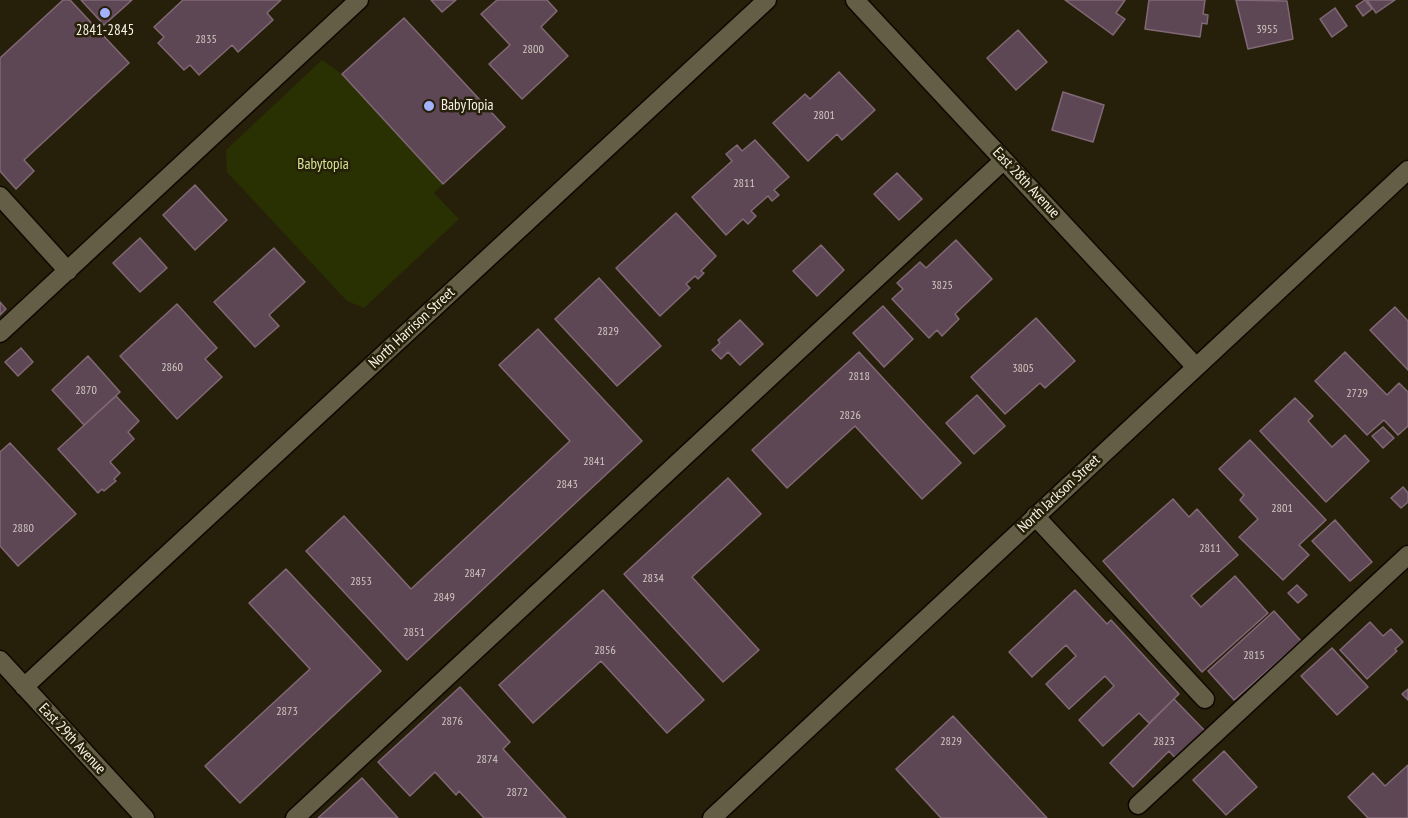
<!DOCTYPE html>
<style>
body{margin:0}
canvas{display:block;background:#261f09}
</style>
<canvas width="1408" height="818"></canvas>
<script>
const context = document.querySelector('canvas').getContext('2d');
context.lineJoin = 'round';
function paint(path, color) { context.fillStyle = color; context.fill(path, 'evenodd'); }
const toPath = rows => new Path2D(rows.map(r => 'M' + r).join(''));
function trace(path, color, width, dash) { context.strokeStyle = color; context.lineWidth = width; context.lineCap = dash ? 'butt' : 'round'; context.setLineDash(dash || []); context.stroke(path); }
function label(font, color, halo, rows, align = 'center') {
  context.font = font + ' "PT Sans Narrow",sans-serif'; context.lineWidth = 5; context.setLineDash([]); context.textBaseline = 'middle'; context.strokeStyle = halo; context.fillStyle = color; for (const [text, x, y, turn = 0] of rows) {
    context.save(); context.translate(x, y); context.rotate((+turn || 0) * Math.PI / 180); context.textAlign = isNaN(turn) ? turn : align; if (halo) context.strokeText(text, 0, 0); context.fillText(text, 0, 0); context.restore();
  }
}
const green = toPath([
 [322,60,342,74,443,184,434,193,459,219,364,308,347,301,227,172,226,150]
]);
const building = toPath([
 [63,0,70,0,129,63,24,160,34,171,16,189,0,171,0,58,63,0],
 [81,0,132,0,104,25,81,0],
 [183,0,281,0,267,13,273,20,238,52,232,45,199,75,190,65,184,70,158,43,164,37,154,27,183,0],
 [431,0,456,0,442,12,431,0],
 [497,0,547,0,557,11,541,27,568,56,522,99,489,64,510,45,481,14,497,0],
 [1065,0,1125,0,1116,13,1125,19,1113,35,1065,0],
 [1149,0,1205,0,1203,14,1208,15,1207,24,1202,23,1200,37,1145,29,1149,0],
 [1236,0,1287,1,1293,39,1248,49,1236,0],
 [1365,0,1372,9,1363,16,1356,6,1365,0],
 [1367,0,1395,0,1376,13,1367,0],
 [1335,8,1347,26,1332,37,1320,19,1335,8],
 [404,18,505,127,443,184,342,74,404,18],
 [1018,30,1047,62,1016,90,987,58,1018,30],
 [839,72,875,110,842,140,837,134,808,161,773,123,805,94,810,99,839,72],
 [1063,92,1104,105,1093,142,1052,130,1063,92],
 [755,140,789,177,774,190,779,195,772,201,768,196,751,211,756,216,748,224,743,219,726,235,692,197,732,161,726,154,737,145,742,151,755,140],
 [897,173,922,199,899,220,874,194,897,173],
 [195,185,227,220,195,250,163,215,195,185],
 [676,213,716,256,701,271,704,273,698,279,695,276,686,284,690,288,660,316,616,268,676,213],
 [140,238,167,268,140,292,113,263,140,238],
 [956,240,992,279,955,314,959,319,942,336,937,330,929,338,892,299,903,289,897,283,920,262,926,268,956,240],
 [821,245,844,270,817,296,793,271,821,245],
 [274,248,305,282,269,315,279,326,255,347,214,302,274,248],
 [599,278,661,346,617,386,555,319,599,278],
 [0,302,6,309,0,315,0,302],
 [177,304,217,348,205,359,222,377,177,419,120,356,177,304],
 [883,306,913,339,884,367,853,333,883,306],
 [1395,307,1408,321,1408,370,1370,330,1395,307],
 [1036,318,1075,361,1045,388,1040,383,1005,414,971,377,1036,318],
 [740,320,763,344,740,365,728,352,721,359,712,350,720,343,718,340,740,320],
 [538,329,642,441,407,660,306,551,344,516,411,589,570,441,499,365,538,329],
 [21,348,33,362,18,376,5,362,21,348],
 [859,352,961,463,922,499,855,426,787,488,752,450,859,352],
 [1345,352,1387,395,1399,383,1408,392,1408,426,1398,435,1384,420,1367,435,1315,381,1345,352],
 [88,356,120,392,84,425,52,390,88,356],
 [977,395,1005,426,974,454,946,423,977,395],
 [116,396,139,421,128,432,134,439,110,462,120,473,114,479,116,481,104,491,102,489,98,493,58,449,116,396],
 [1295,398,1313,416,1308,421,1332,447,1345,435,1369,461,1326,502,1260,431,1295,398],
 [1383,427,1394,438,1383,448,1372,436,1383,427],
 [1250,440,1326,520,1299,545,1309,555,1283,580,1239,537,1258,519,1240,500,1244,495,1219,469,1250,440],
 [10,443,76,514,18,566,0,546,0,452,10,443],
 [728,478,761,514,692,577,759,650,723,682,624,574,728,478],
 [1403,487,1408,493,1408,502,1401,508,1391,498,1403,487],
 [1173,499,1189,517,1197,509,1238,555,1191,596,1201,607,1235,576,1268,613,1202,672,1103,561,1173,499],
 [1335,520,1372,562,1350,581,1312,541,1335,520],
 [286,569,381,671,240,803,205,766,310,669,249,603,286,569],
 [1297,585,1307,595,1298,603,1288,593,1297,585],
 [603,590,704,700,667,733,601,661,533,723,499,685,603,590],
 [1075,590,1107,624,1111,620,1179,694,1149,723,1139,713,1103,746,1079,720,1114,686,1105,676,1069,709,1046,684,1076,656,1066,645,1032,677,1009,652,1075,590],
 [1274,611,1301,641,1234,700,1208,671,1274,611],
 [1370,622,1383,636,1391,629,1403,642,1395,649,1397,651,1367,679,1340,650,1370,622],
 [1332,648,1368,687,1337,715,1301,676,1332,648],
 [460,687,510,742,503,749,566,818,484,818,459,791,456,795,435,772,410,796,378,762,460,687],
 [1408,689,1408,700,1402,694,1408,689],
 [1174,699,1207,733,1178,761,1169,751,1133,787,1110,763,1174,699],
 [953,716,1047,818,941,818,896,769,953,716],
 [1224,751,1257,787,1226,815,1193,780,1224,751],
 [1408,765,1408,818,1368,818,1348,797,1373,773,1385,786,1408,765],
 [362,778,398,818,318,818,362,778]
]);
const minor = toPath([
 [855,0,1196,367],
 [0,196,68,271],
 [0,333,359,0],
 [1035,516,1205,699],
 [0,660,145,818],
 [24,687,767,0],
 [1138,805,1408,555],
 [295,818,1004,160],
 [712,818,1408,170]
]);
const markers = [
 [105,13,6,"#a3b2fd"],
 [429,106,6,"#a3b2fd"]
];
const numberNames = [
 ["3955",1267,30],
 ["2835",206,40],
 ["2800",533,50],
 ["2801",824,116],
 ["2811",744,184],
 ["3825",942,286],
 ["2829",608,332],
 ["2860",172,368],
 ["3805",1023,369],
 ["2818",859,377],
 ["2870",86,391],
 ["2729",1357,394],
 ["2826",850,416],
 ["2841",594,462],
 ["2843",567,485],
 ["2801",1282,509],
 ["2880",23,529],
 ["2811",1210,549],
 ["2847",475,574],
 ["2834",653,579],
 ["2853",361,582],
 ["2849",444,598],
 ["2851",414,633],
 ["2856",605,651],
 ["2815",1254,656],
 ["2873",287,712],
 ["2876",452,722],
 ["2829",951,742],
 ["2823",1164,742],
 ["2874",487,760],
 ["2872",517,793]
];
const poiNames = [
 ["2841-2845",105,31],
 ["BabyTopia",441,106,"left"]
];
const parkNames = [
 ["Babytopia",323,165]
];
const streetNames = [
 ["East 28th Avenue",1026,183,47],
 ["North Harrison Street",412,328,-43],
 ["North Jackson Street",1059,494,-43],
 ["East 29th Avenue",72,739,47]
];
paint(green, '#293002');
paint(building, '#5e4754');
trace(building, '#806876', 1.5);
trace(minor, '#0f0800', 21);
trace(minor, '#655e46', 18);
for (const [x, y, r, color] of markers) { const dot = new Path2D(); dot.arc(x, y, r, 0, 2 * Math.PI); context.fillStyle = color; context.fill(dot); trace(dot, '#261f09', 2); }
label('12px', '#d1c8c1', null, numberNames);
label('15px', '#f7f3e5', '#261f09', poiNames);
label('15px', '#d3e694', '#261f09', parkNames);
label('15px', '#f7f3e5', '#261f09', streetNames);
</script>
